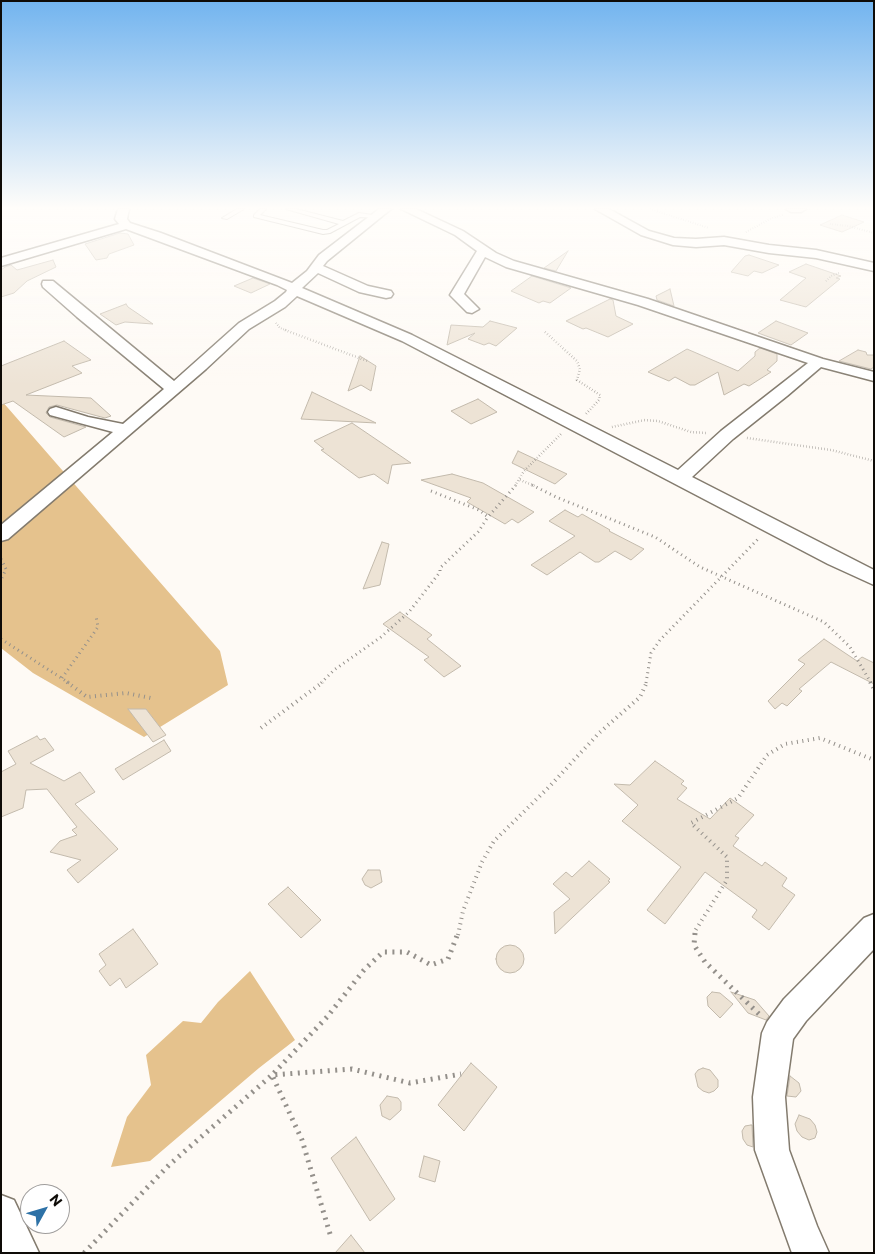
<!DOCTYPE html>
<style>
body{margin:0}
#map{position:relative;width:875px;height:1254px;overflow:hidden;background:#fefaf5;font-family:Commissioner,sans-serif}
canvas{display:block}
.frame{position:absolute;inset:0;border:2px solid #0e0b07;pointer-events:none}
.north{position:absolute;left:20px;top:1184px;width:50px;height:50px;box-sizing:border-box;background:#fff;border:1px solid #9f9d9c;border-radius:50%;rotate:51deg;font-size:14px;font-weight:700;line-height:20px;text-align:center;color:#0e0b07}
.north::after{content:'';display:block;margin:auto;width:18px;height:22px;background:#2e72a7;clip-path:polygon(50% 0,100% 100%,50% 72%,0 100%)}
</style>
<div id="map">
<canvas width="875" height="1254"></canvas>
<div class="frame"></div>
<div class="north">N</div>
</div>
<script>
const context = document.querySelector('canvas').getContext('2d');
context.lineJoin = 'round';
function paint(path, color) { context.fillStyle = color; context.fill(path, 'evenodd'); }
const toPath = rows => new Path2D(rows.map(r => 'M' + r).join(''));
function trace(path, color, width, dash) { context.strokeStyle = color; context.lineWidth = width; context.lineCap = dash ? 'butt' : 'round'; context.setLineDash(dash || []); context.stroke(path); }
const green = toPath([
 [1,400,220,651,228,685,144,737,33,673,1,648],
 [250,971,295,1040,259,1068,150,1161,111,1167,127,1117,151,1085,146,1055,183,1021,201,1023,218,1002]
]);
const building = toPath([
 [842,215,864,222,842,232,820,225,842,215],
 [120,233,128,234,134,245,109,254,107,258,96,260,85,244,120,233],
 [568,251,556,271,544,268,568,251],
 [749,255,779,265,762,273,754,271,748,276,731,272,745,256,749,255],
 [53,260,56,267,27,281,14,293,1,297,1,270,5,267,11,265,17,270,53,260],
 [806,264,841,276,836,278,840,279,806,307,780,300,806,278,789,272,806,264],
 [532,276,568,287,571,288,550,303,543,301,539,303,511,291,532,276],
 [253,278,270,284,251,293,234,286,253,278],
 [670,289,674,306,657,300,656,296,670,289],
 [610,299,613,300,616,316,633,324,608,337,586,328,583,329,566,321,610,299],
 [126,304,128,307,153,324,125,322,116,325,100,314,126,304],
 [490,321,517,328,496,346,489,343,484,345,468,339,475,333,447,345,451,325,483,327,490,321],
 [776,321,808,333,791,345,758,333,776,321],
 [64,341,91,360,72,366,82,373,26,395,91,398,111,416,105,418,57,405,49,407,46,413,50,417,86,427,64,437,13,401,1,405,1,366,64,341],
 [760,348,777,354,777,361,767,370,771,372,749,386,744,384,724,395,718,372,695,385,690,385,675,377,669,381,648,372,687,349,738,371,755,356,755,352,760,348],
 [858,350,866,352,867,355,874,355,874,367,871,369,839,361,858,350],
 [360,356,376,366,371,391,361,385,348,391,360,356],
 [312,392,376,423,301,419,312,392],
 [478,399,497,412,471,424,451,411,478,399],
 [352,423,411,463,392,465,388,484,374,474,359,478,321,450,324,449,314,441,352,423],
 [518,451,567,474,555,484,512,463,518,451],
 [452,474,483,483,534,512,518,523,512,519,505,524,467,502,471,498,421,480,452,474],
 [565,510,578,517,582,514,610,530,609,531,644,549,631,560,615,551,599,562,595,562,580,552,547,575,531,565,575,536,549,521,565,510],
 [382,542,389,544,380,585,363,589,382,542],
 [400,612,432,635,427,639,461,666,444,677,424,660,429,657,383,624,400,612],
 [824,639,857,661,862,657,874,663,874,684,831,662,799,689,802,691,787,706,782,703,775,709,768,701,805,664,798,660,824,639],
 [128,709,146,709,166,735,153,742,128,709],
 [37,736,40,740,45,738,54,750,30,763,64,781,80,772,95,792,75,804,118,849,78,883,67,870,81,860,50,852,60,841,77,835,72,830,77,827,47,789,26,790,23,808,1,817,1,772,16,764,8,751,37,736],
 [164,740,171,751,123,780,115,769,164,740],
 [655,761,684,781,681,784,687,788,677,799,710,819,730,798,754,815,735,836,739,838,733,846,762,866,765,862,787,878,782,886,795,895,769,930,752,917,757,910,705,872,665,924,647,910,681,867,622,821,638,805,614,784,630,785,655,761],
 [589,861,610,879,608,881,610,882,555,934,554,912,570,899,553,884,566,872,572,877,589,861],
 [368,870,380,870,382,882,371,888,365,885,362,879,368,870],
 [288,887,321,920,301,938,268,904,288,887],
 [133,929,158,964,126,988,120,978,110,986,99,971,106,965,99,954,133,929],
 '496 959a14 14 0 1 1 28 0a14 14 0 1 1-28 0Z',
 [712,992,720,993,733,1004,720,1018,708,1006,707,997,712,992],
 [731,992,755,1000,769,1016,766,1020,748,1013,731,992],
 [471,1063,497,1087,464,1131,438,1105,471,1063],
 [703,1068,710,1070,718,1080,718,1087,714,1091,709,1093,703,1091,698,1087,695,1074,698,1070,703,1068],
 [790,1076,799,1083,801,1091,796,1097,787,1096,790,1076],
 [387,1096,398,1098,401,1102,401,1110,390,1120,382,1116,380,1105,387,1096],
 [799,1115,810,1119,815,1125,817,1132,815,1138,809,1140,802,1137,797,1131,795,1124,799,1115],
 [751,1125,752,1125,753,1147,747,1145,743,1139,742,1131,745,1126,751,1125],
 [356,1137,395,1199,370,1221,331,1158,356,1137],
 [424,1156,440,1161,435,1182,419,1177,424,1156],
 [351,1235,365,1253,335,1253,351,1235]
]);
const pathFar4 = toPath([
 [650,209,709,228],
 [830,224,848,226,874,233],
 [746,232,772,218,783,215],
 [826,281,831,276,839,273],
 [276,323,280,328,288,331]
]);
const pathFar3 = toPath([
 [285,330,367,361],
 [545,332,577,361,580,369,577,380,600,395,599,400,585,415],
 [612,427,645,420,658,421,691,432,706,433],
 [747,438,831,450,874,461],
 [520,480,535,486],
 [515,486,524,471,561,434]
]);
const pathFar2 = toPath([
 [532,485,556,497,655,537,700,567,824,622,850,647,871,683],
 [431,491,479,510,488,517,516,485],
 [1,559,6,569,1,580],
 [1,639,69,683],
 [62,678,98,627,96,616],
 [321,683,334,670,381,637,409,612,440,572,440,568,478,532,488,517],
 [646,683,651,653,660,640,760,537]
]);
const pathFar1 = toPath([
 [67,682,87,697,126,693,151,698],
 [870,682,874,689],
 [261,728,323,682],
 [458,935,463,911,482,862,494,841,549,787,599,733,640,697,647,682],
 [695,935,695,931,727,880,727,857,691,823,738,798,767,755,785,744,820,738,874,760]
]);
const path = toPath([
 [695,933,694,945,705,962,761,1016],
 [330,1234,302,1140,272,1075,327,1017,364,970,383,952,407,952,431,965,448,959,458,933],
 [84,1253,169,1165,272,1075,352,1069,410,1083,461,1074]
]);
const lane = toPath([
 [237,209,244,209,227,219,222,218,237,209],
 [260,209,266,209,260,215,323,230,327,230,339,224,286,209,296,209,343,221,359,213,380,216,377,218,360,217,330,233,323,234,254,217,254,215,260,209]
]);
const street = toPath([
 [118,209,129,209,127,219,130,223,161,233,292,283,307,271,319,255,379,209,391,209,327,261,323,266,368,286,391,291,393,294,391,297,386,298,359,292,318,273,302,288,412,335,678,470,721,431,808,363,638,305,506,267,485,257,464,294,479,309,472,313,467,312,450,295,477,251,455,235,401,209,416,209,463,231,496,253,514,261,648,299,823,359,874,372,874,381,821,367,787,396,733,439,692,477,874,570,874,585,828,564,402,341,297,296,285,307,249,329,206,369,8,539,1,541,1,525,113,432,50,415,48,412,50,409,56,407,88,417,123,424,164,389,77,317,43,287,42,284,43,281,53,281,174,381,239,323,275,301,286,292,287,290,277,285,126,229,1,266,1,258,119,224,115,219,118,209],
 [595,209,609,209,649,231,674,238,696,239,724,237,769,245,816,250,874,263,874,271,816,258,769,253,724,245,696,247,673,245,641,235,595,209],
 [786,209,806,209,801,212,791,212,786,209],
 [874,914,874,949,806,1021,793,1039,785,1097,789,1150,817,1226,829,1253,792,1253,755,1150,753,1097,762,1033,767,1022,784,999,864,918,874,914],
 [1,1195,14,1200,39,1253,2,1253,1,1195]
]);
paint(green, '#e5c28d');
paint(building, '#ede3d5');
trace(building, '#c3baac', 1);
trace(lane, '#837b6e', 2);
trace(street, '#837b6e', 3);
trace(pathFar4, '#94908b', 2, [0.5, 2]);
trace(pathFar3, '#94908b', 2.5, [0.5, 2.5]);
trace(pathFar2, '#94908b', 3, [1, 4]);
trace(pathFar1, '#94908b', 4, [1, 4.5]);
trace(path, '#94908b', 5, [2, 5.5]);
paint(lane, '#fff');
paint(street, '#fff');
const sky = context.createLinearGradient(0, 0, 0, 385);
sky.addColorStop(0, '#72b4ef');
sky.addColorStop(0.54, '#fffdfa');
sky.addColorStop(1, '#fffdfa00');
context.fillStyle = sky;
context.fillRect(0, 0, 875, 385);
</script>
